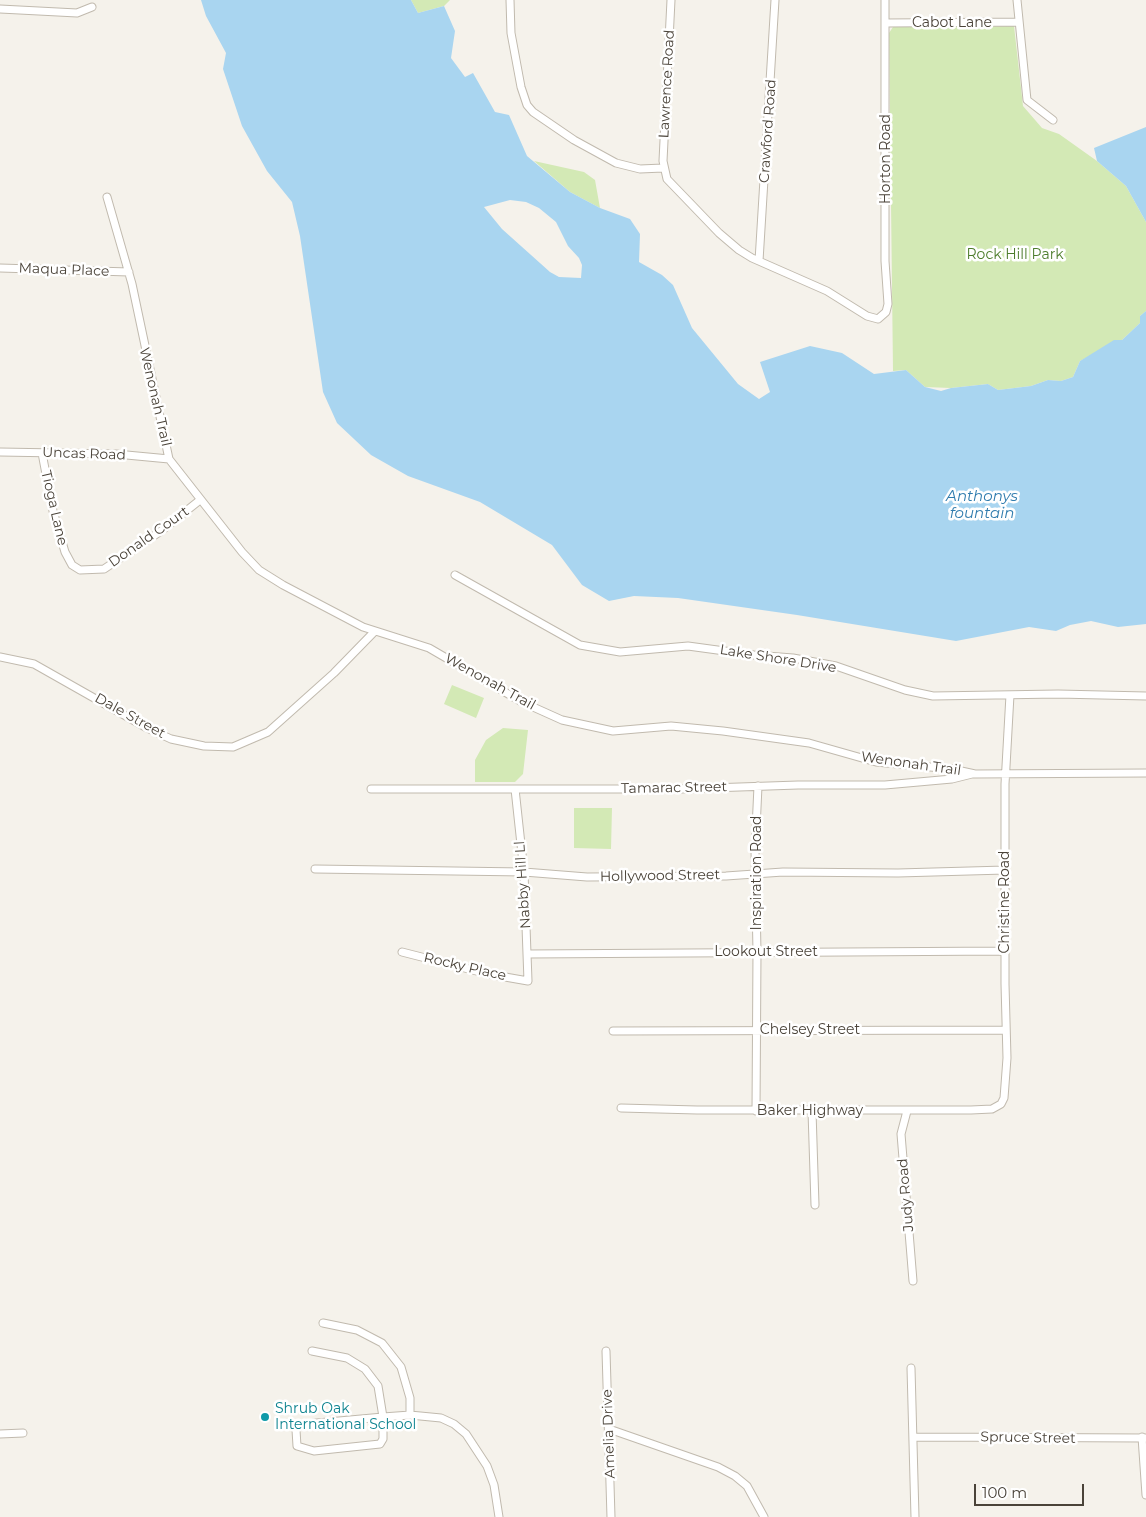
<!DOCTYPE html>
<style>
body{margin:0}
#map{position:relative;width:1146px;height:1517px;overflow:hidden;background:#f5f2eb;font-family:Montserrat,sans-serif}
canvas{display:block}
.scale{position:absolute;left:974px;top:1484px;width:110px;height:22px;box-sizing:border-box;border:2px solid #4a4339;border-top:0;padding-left:6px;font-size:15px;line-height:18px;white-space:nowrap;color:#4a4339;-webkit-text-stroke:4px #fff;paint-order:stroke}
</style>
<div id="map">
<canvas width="1146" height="1517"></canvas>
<div class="scale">100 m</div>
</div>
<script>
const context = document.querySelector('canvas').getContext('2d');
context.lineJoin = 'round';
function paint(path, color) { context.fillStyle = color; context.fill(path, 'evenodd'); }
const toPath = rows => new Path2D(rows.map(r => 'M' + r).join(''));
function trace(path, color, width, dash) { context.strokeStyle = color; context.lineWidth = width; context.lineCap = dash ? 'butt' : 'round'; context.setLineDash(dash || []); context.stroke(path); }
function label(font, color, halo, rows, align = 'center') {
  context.font = font + ' Montserrat,sans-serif'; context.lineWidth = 5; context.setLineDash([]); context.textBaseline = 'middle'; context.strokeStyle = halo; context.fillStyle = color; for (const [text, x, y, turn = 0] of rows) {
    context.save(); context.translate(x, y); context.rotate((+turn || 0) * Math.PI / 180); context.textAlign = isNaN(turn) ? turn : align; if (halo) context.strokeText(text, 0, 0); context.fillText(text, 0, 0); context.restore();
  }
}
const green = toPath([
 [411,0,450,0,444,6,418,13],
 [1014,26,1023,106,1042,128,1059,134,1097,161,1126,186,1146,222,1146,311,1140,316,1140,323,1122,340,1080,361,1073,377,1061,381,1048,380,1031,386,998,390,988,384,951,388,925,387,906,370,893,371,889,33,893,27],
 [534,161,584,172,595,180,600,208,570,192],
 [452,685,484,698,476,718,444,704],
 [503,728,528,730,523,774,515,782,475,782,475,760,486,740],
 [574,808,612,808,611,849,574,848]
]);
const water = toPath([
 [201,0,411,0,418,13,444,6,455,31,451,58,465,77,473,73,495,112,509,115,527,156,570,192,600,208,630,219,640,234,639,262,662,275,673,285,692,328,738,384,759,399,770,392,760,362,810,346,842,353,874,374,906,370,925,387,941,391,951,388,988,384,998,390,1031,386,1048,380,1061,381,1073,377,1080,361,1114,340,1122,340,1140,323,1140,316,1146,311,1146,624,1118,627,1091,621,1070,625,1056,631,1029,627,956,641,797,615,678,598,634,596,609,601,582,585,552,545,480,502,408,476,371,455,337,423,323,392,300,236,292,202,267,171,242,126,223,69,226,53,206,16],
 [510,200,526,202,539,208,556,222,568,246,579,258,582,265,581,278,559,277,550,272,502,229,484,207],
 [1146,127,1146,222,1126,186,1097,161,1094,148]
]);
const street = toPath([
 [510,0,511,33,521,87,527,105,533,112,574,140,616,163,640,169,663,168],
 [671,0,663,161,667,179,719,233,739,250,752,258,827,291,867,316,878,319,886,312,888,304,885,261,885,0],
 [1017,0,1027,100,1053,120],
 [0,9,77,13,92,7],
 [886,23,1018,22],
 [107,197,132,284,169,459,242,552,259,570,283,585,363,627,429,648,522,702,562,720,613,731,671,726,723,731,809,743,876,762,952,769,975,774,1146,773],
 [759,261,775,0],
 [0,268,129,272],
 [0,452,116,454,169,459],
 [42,453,53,511,65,552,72,565,80,570,104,569,161,531,200,500],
 [455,575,580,645,620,652,688,646,754,655,793,658,836,666,905,690,933,696,1058,694,1146,696],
 [0,657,34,664,147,728,171,739,204,746,233,747,268,732,334,673,374,632],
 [371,789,681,789,798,785,885,785,952,779,972,774],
 [315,869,524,872,587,877,726,876,783,872,898,873,1005,870],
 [402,952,488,974,528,981,524,872,515,789],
 [528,954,1005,951],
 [613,1031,1006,1030],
 [621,1108,697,1110,971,1110,992,1109,1001,1104,1004,1098,1007,1058,1005,984,1005,784,1010,695],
 [756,1111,757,952,755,851,758,786],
 [812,1111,815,1205],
 [907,1111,901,1134,913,1281],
 [323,1323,357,1330,382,1343,401,1367,410,1398,410,1415],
 [312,1351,347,1358,365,1369,378,1386,383,1417,410,1415,441,1418,454,1424,466,1434,487,1466,494,1485,499,1517],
 [606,1351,611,1517],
 [911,1368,915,1517],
 [383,1417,383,1439,380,1444,314,1451,297,1446,296,1430,298,1427,306,1424,383,1417],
 [609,1429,718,1467,735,1476,747,1486,764,1517],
 [0,1434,23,1433],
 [914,1437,1146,1438],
 [1142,1437,1146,1495]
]);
const markers = [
 [265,1417,5,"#0f9aa8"]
];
const streetNames = [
 ["Cabot Lane",952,23],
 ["Lawrence Road",667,84,-87],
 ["Crawford Road",768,131,-86],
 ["Horton Road",886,159,-90],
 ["Maqua Place",64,270,2],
 ["Wenonah Trail",155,397,77],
 ["Uncas Road",84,454,2],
 ["Tioga Lane",54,508,77],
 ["Donald Court",149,537,-35],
 ["Lake Shore Drive",778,659,9],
 ["Wenonah Trail",490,682,29],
 ["Dale Street",130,716,29],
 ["Wenonah Trail",911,764,8],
 ["Tamarac Street",674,788,-1],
 ["Inspiration Road",757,873,-90],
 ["Hollywood Street",660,876,-1],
 ["Nabby Hill Ll",523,885,-94],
 ["Christine Road",1005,902,-90],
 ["Lookout Street",766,952],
 ["Rocky Place",465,967,13],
 ["Chelsey Street",810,1030],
 ["Baker Highway",810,1111],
 ["Judy Road",906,1195,-95],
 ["Amelia Drive",609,1434,-92],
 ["Spruce Street",1028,1438,1]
];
const parkNames = [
 ["Rock Hill Park",1015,255]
];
const cultureNames = [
 ["Shrub Oak",275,1409],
 ["International School",275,1425]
];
const waterNames = [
 ["Anthonys",982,497],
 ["fountain",982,514]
];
paint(green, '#d3e9b5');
paint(water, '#a9d5f0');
trace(street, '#c1baae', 9);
trace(street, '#fff', 7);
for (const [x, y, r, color] of markers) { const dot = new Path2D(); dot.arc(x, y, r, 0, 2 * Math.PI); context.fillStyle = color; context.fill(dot); trace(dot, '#fff', 2); }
label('14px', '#4a4339', '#fff', streetNames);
label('14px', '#4c7c2b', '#fff', parkNames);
label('14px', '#0d838f', '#fff', cultureNames, 'left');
label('italic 15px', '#307cae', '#fff', waterNames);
</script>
